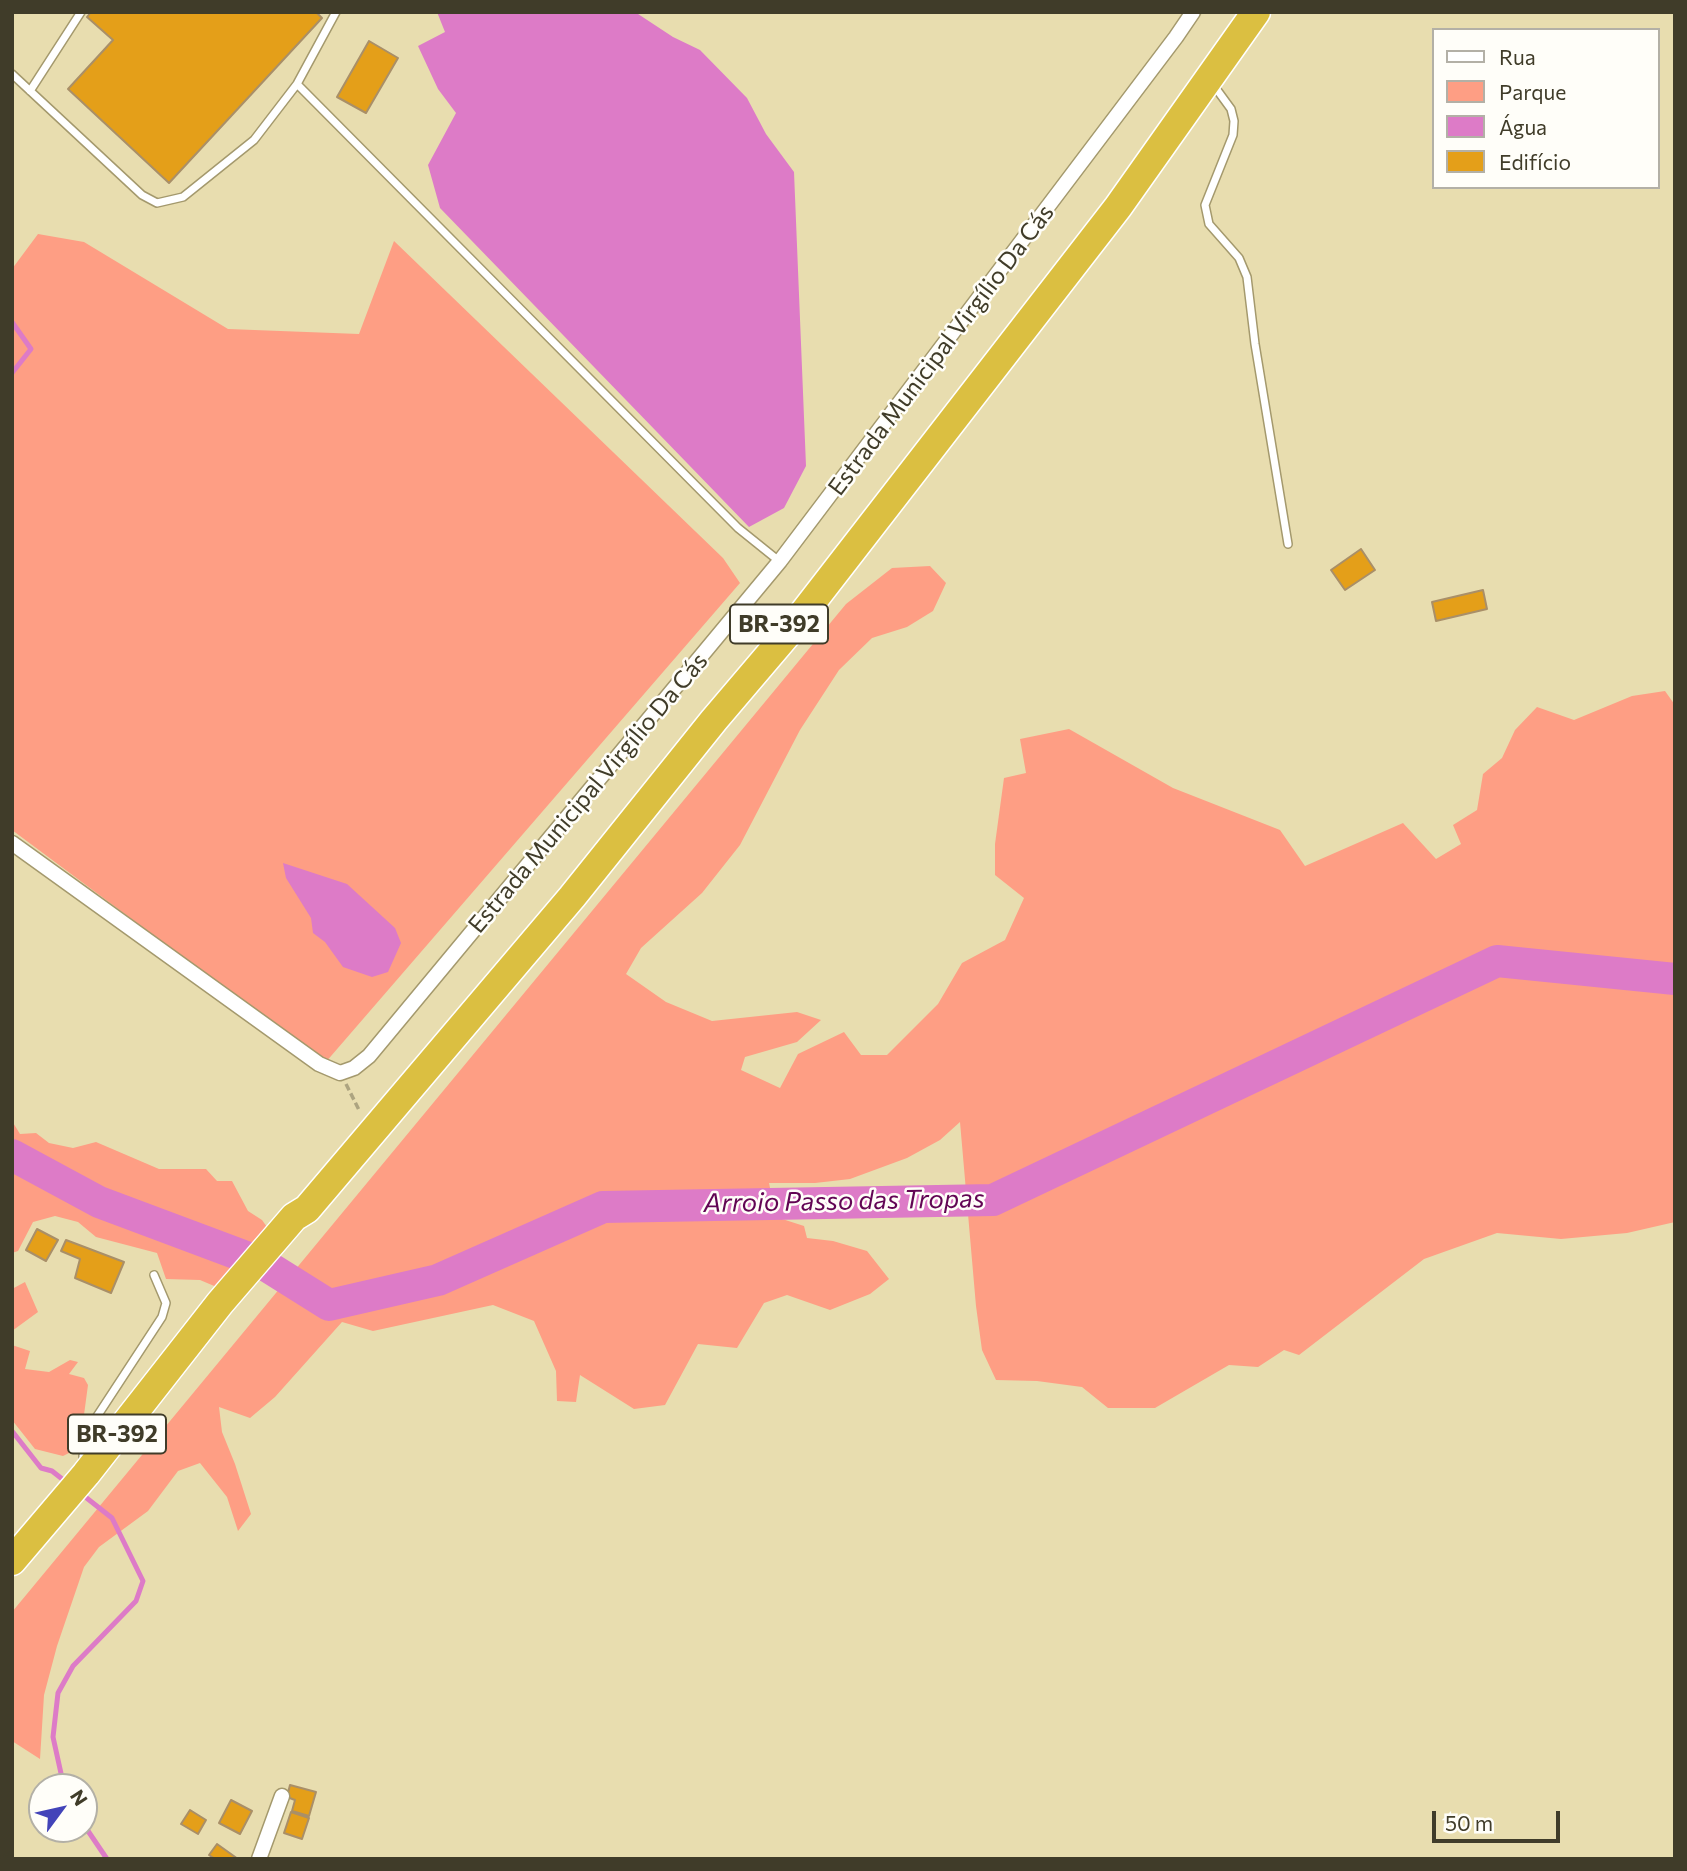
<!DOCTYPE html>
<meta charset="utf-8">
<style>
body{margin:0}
#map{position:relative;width:1687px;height:1871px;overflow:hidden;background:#e8ddaf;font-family:Commissioner,sans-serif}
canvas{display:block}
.frame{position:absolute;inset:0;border:14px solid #403c29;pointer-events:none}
.legend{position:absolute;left:1432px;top:28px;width:228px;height:161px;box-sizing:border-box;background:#fffef9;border:2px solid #b3b0a6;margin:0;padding:9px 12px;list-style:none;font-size:21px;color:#403c29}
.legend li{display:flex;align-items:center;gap:14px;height:35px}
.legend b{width:35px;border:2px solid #b3b0a6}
.north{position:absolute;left:28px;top:1773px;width:70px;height:70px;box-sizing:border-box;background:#fffef9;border:2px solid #b3b0a6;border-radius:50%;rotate:57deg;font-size:19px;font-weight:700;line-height:28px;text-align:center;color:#403c29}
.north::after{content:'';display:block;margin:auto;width:24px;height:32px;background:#4344b9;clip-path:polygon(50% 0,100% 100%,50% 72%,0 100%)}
.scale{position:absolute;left:1432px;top:1811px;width:128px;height:32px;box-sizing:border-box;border:4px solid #403c29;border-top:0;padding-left:9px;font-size:21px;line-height:24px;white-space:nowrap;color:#403c29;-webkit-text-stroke:5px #fffef9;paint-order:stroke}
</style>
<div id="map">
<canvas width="1687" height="1871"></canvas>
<div class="frame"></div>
<ul class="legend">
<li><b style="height:9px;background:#fff"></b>Rua</li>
<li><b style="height:19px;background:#fe9e84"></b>Parque</li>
<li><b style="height:19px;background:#dd7bc7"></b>Água</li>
<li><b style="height:19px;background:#e49f19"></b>Edifício</li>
</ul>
<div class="north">N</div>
<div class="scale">50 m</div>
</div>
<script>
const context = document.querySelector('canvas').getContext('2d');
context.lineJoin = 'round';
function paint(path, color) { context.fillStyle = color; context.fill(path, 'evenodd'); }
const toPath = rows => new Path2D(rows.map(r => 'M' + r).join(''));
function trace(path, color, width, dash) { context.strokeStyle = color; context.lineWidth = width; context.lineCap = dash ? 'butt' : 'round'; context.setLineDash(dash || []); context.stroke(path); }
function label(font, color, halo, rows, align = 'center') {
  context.font = font + ' Commissioner,sans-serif'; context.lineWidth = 5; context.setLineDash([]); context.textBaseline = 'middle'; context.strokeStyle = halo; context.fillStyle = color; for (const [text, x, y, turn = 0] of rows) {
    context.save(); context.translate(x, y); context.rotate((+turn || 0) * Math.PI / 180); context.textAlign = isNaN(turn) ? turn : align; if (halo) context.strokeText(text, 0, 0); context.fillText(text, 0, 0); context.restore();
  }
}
const green = toPath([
 [38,234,84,242,228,329,359,334,394,241,723,558,740,583,325,1063,12,830,12,269],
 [930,566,946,583,933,611,907,627,872,638,839,670,800,730,740,845,702,893,641,948,626,974,666,1002,712,1021,797,1012,821,1020,797,1042,745,1057,741,1070,780,1088,798,1054,844,1032,861,1055,887,1055,938,1004,962,963,1005,940,1024,898,995,875,995,844,1004,778,1026,773,1020,739,1069,729,1173,788,1280,830,1305,866,1403,823,1436,859,1461,844,1453,825,1477,810,1483,774,1502,758,1515,730,1537,707,1574,720,1632,696,1665,691,1675,705,1675,1222,1627,1233,1561,1239,1497,1233,1424,1259,1299,1355,1284,1350,1258,1367,1229,1365,1155,1408,1108,1408,1082,1387,1037,1381,996,1380,982,1350,976,1306,960,1122,940,1140,907,1158,850,1179,815,1183,769,1183,776,1217,804,1226,807,1238,833,1241,867,1251,889,1279,870,1294,830,1310,787,1295,764,1303,737,1348,698,1344,665,1405,634,1409,580,1375,576,1402,557,1401,556,1371,534,1321,493,1305,373,1331,342,1322,275,1397,250,1418,219,1407,222,1432,235,1464,251,1514,238,1531,227,1497,200,1463,178,1471,148,1511,99,1547,84,1567,57,1646,44,1695,40,1759,12,1741,12,1612,846,604,892,568],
 [12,1121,20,1134,36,1133,49,1143,73,1148,96,1142,159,1169,206,1169,217,1181,232,1181,248,1211,262,1220,267,1227,219,1288,200,1280,166,1279,157,1253,96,1237,78,1222,55,1216,33,1222,18,1251,12,1253],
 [25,1282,38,1312,12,1331,12,1289],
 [12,1345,30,1351,25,1369,49,1372,70,1360,78,1362,69,1374,84,1378,88,1385,81,1437,71,1452,63,1456,35,1449,12,1420]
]);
const water = toPath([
 [437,12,635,12,673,37,700,50,747,98,766,134,794,172,806,466,784,508,749,527,440,208,428,165,456,113,438,89,418,46,445,32],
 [283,863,347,884,395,928,401,943,388,972,372,977,343,967,325,942,313,933,311,918,286,878]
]);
const stream = toPath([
 [12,322,31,349,12,373],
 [12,1431,41,1468,52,1471,66,1482],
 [64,1787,53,1737,58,1693,73,1666,136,1601,143,1581,112,1518,79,1492],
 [84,1825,107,1859]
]);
const river = toPath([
 [12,1155,99,1202,262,1263,329,1305,438,1280,603,1207,993,1200,1497,961,1675,979]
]);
const building = toPath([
 [91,12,316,12,322,18,169,183,68,89,113,40,87,17,91,12],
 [369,41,398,58,366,113,337,97,369,41],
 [1361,549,1375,570,1345,590,1331,570,1361,549],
 [1483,590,1487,609,1436,621,1432,602,1483,590],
 [37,1229,58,1240,46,1261,26,1250,37,1229],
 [66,1240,124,1262,111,1293,75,1278,80,1259,61,1251,66,1240],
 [290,1785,316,1792,309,1816,292,1811,295,1800,287,1797,290,1785],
 [231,1800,252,1811,240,1834,219,1823,231,1800],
 [190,1810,206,1820,198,1834,181,1824,190,1810],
 [291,1812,309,1818,302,1839,284,1833,291,1812],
 [217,1844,238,1859,215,1859,209,1855,217,1844]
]);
const path = toPath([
 [346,1084,360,1112]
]);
const lane = toPath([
 [12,74,142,195,157,203,183,197,254,140,297,84,336,12],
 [1212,83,1231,109,1234,121,1233,135,1205,205,1209,224,1239,258,1247,277,1255,344,1288,544],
 [297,84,738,528,779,561],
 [30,91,81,12],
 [84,1462,83,1456,92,1424,162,1317,166,1303,154,1275]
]);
const street = toPath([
 [12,843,319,1064,340,1073,354,1068,369,1056,780,561,1176,37,1193,12],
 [259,1859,282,1796]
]);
const highway = toPath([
 [12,1561,86,1474,220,1303,294,1217,307,1209,572,897,714,720,788,633,1118,207,1256,12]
]);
const shields = [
 [779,624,98],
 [117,1434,98]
];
const shieldNames = [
 ["BR-392",779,624],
 ["BR-392",117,1434]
];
const streetNames = [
 ["Estrada Municipal Virgílio Da Cás",941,350,-53],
 ["Estrada Municipal Virgílio Da Cás",588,793,-50]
];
const waterNames = [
 ["Arroio Passo das Tropas",844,1201,-1]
];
paint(green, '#fe9e84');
paint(water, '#dd7bc7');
trace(stream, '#dd7bc7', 5);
trace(river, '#dd7bc7', 32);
paint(building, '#e49f19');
trace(building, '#a98f68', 2);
trace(lane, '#a4996d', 10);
trace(street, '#a4996d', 17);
trace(highway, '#fff', 31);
trace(path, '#ada480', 3.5, [7, 3.5]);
trace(lane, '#fff', 7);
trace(street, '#fff', 14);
trace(highway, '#dbbf41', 28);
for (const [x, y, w] of shields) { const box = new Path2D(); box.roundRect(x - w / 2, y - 19.5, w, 39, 5); context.fillStyle = '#fffef9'; context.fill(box); trace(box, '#403c29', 2); }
label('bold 23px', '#403c29', null, shieldNames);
label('24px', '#403c29', '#fffef9', streetNames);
label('italic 26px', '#620554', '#fffef9', waterNames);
</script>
